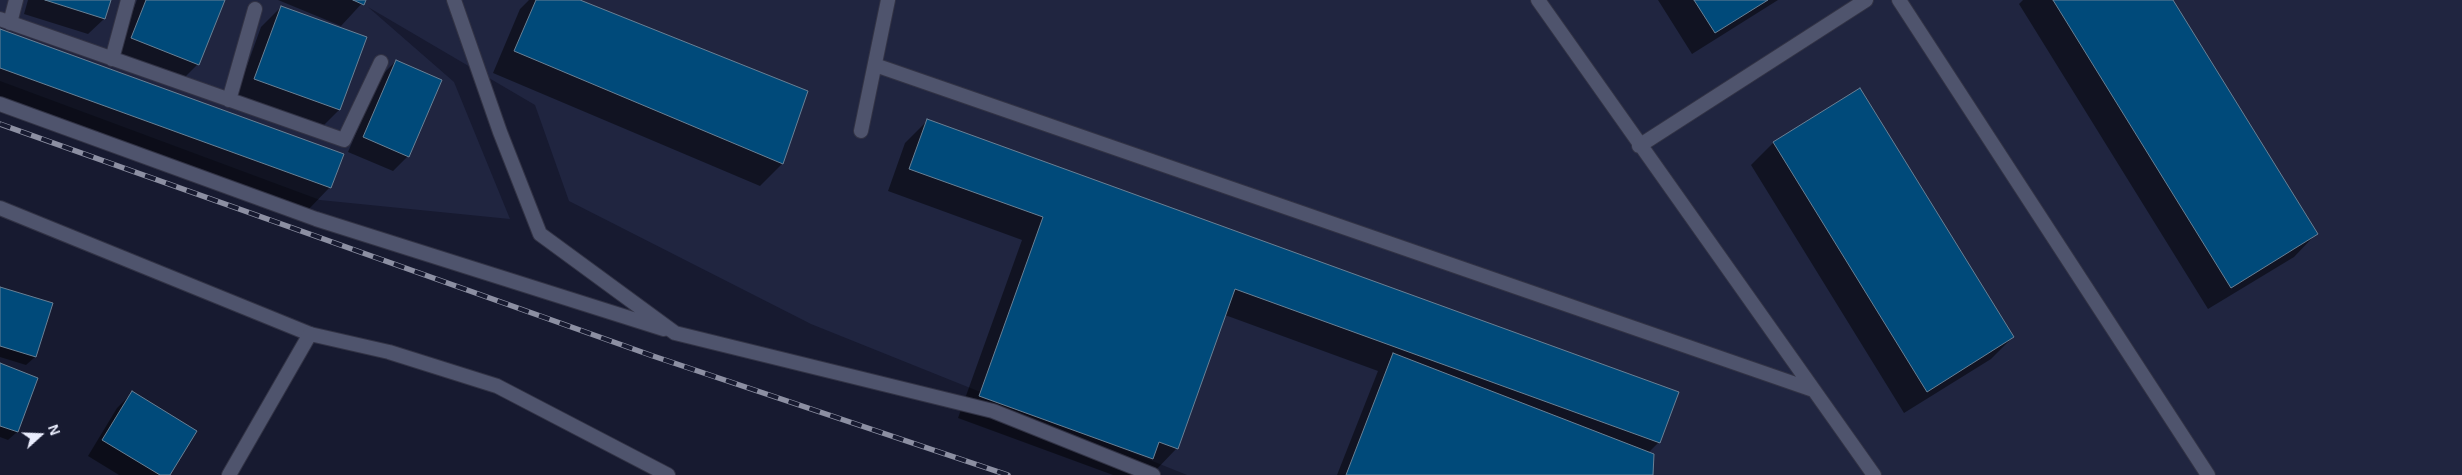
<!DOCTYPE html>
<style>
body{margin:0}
#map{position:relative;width:2462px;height:475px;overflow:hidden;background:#171a30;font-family:Arial,sans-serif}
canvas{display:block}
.north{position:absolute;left:15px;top:410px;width:50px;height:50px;-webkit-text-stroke:4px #171a30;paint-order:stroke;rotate:70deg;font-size:14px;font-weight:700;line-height:20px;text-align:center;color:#eaedfd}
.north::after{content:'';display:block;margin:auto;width:18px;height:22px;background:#eaedfd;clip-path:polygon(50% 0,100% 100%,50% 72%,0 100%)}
</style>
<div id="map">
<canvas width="2462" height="475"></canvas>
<div class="north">N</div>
</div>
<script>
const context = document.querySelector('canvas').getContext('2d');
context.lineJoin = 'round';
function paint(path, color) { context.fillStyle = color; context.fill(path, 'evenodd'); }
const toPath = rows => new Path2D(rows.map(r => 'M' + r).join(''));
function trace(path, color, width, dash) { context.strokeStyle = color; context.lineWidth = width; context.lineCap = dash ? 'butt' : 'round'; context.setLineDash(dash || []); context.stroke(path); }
const built = toPath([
 [0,0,2462,0,2462,475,1187,475,811,324,569,201,535,105,368,7,454,82,510,219,320,200,0,81]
]);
const shadow = toPath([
 [28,0,110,0,104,19,88,34,24,14],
 [137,0,224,0,198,64,182,80,116,54],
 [278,0,365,0,341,26],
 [529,0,577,0,782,164,760,186,493,73,520,9],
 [1658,0,1778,0,1692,54],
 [2023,0,2172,0,2316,234,2294,257,2208,309,2019,4],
 [281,7,339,110,319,130,235,99,261,27],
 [0,31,330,187,308,210,0,98],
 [396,61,408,156,393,171,348,152,380,77],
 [1859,89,2013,337,1991,359,1904,413,1751,165,1773,143],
 [927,121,1659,442,1648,453,1652,475,1337,475,1378,371,1225,315,1177,448,1155,471,1136,475,1113,475,958,418,1022,240,888,191,905,143],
 [0,288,51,304,35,357,26,365,0,357],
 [0,364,37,378,17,432,8,440,0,437],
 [132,393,169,475,119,475,88,456,117,408]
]);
const building = toPath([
 [45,0,111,0,105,19,45,0],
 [146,0,225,0,199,65,131,38,146,0],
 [353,0,366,0,364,5,353,0],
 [536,0,580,0,808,91,783,164,514,51,536,0],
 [1694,0,1768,0,1715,33,1694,0],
 [2053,0,2173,0,2318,234,2231,288,2053,0],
 [281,6,367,37,340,110,254,79,281,6],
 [0,29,344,154,331,188,0,68,0,29],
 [396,60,442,80,409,157,363,137,396,60],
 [1860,88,2014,337,1927,392,1773,142,1860,88],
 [927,119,1679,392,1660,443,1235,289,1178,449,1159,442,1153,459,979,396,1043,217,909,169,927,119],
 [0,287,53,303,36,357,0,346,0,287],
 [1393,353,1654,454,1653,475,1346,475,1393,353],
 [0,363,38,378,18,432,0,426,0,363],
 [132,391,197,431,170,475,160,475,102,440,132,391]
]);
const service = toPath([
 [454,0,500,132,540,234,675,333,993,411,1153,475],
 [1538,0,1874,475],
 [1899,0,2208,475],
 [0,19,344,140,381,62],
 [10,23,16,0],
 [112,59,128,0],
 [875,65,1813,390],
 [229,100,255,9],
 [0,104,316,219,664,329],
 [861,131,888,0],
 [1639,146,1866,0],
 [0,208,310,334]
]);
const minor = toPath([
 [229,475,310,334,389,352,497,386,668,475]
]);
const rail = toPath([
 [0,124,653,356,1008,475]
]);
paint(built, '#202540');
paint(shadow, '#0007');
paint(building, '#004a7a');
trace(building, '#698095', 1);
trace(service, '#323345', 16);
trace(minor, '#323345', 16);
trace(service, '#4f546d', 14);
trace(minor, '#4f546d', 14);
trace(rail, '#8c8fa2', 5.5);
trace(rail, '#171a30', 4, [11]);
</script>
